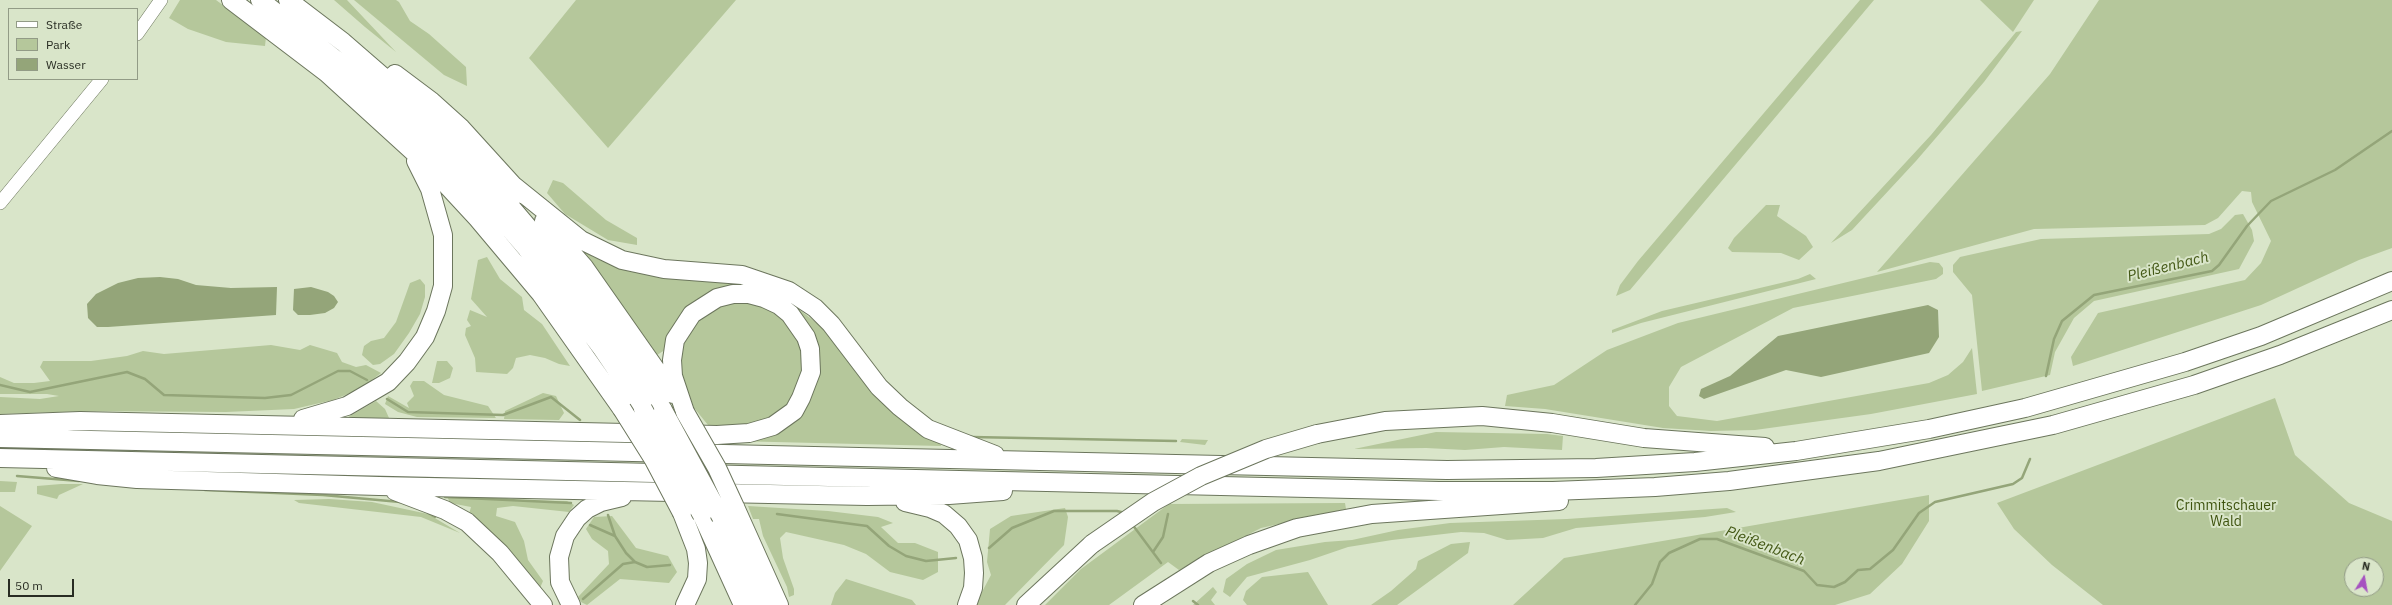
<!DOCTYPE html>
<meta charset="utf-8">
<style>
body{margin:0}
#map{position:relative;width:2392px;height:605px;overflow:hidden;background:#d9e5c9;font-family:"IBM Plex Sans",sans-serif}
canvas{display:block}
.legend{position:absolute;left:8px;top:8px;width:130px;height:72px;box-sizing:border-box;background:#d9e5c9;border:1px solid #929b86;margin:0;padding:5px 7px;list-style:none;font-size:12px;color:#282c22}
.legend li{display:flex;align-items:center;gap:8px;height:20px}
.legend b{width:20px;border:1px solid #929b86}
.north{position:absolute;left:2344px;top:557px;width:40px;height:40px;box-sizing:border-box;background:#d9e5c9;border:1px solid #929b86;border-radius:50%;rotate:11deg;font-size:11px;font-weight:700;line-height:16px;text-align:center;color:#282c22}
.north::after{content:'';display:block;margin:auto;width:14px;height:18px;background:#a652c0;clip-path:polygon(50% 0,100% 100%,50% 72%,0 100%)}
.scale{position:absolute;left:8px;top:579px;width:66px;height:18px;box-sizing:border-box;border:2px solid #282c22;border-top:0;padding-left:5px;font-size:12px;line-height:14px;white-space:nowrap;color:#282c22;-webkit-text-stroke:3px #d9e5c9;paint-order:stroke}
</style>
<div id="map">
<canvas width="2392" height="605"></canvas>
<ul class="legend">
<li><b style="height:5px;background:#fff"></b>Straße</li>
<li><b style="height:11px;background:#b5c79b"></b>Park</li>
<li><b style="height:11px;background:#94a579"></b>Wasser</li>
</ul>
<div class="north">N</div>
<div class="scale">50 m</div>
</div>
<script>
const context = document.querySelector('canvas').getContext('2d');
context.lineJoin = 'round';
function paint(path, color) { context.fillStyle = color; context.fill(path, 'evenodd'); }
const toPath = rows => new Path2D(rows.map(r => 'M' + r).join(''));
function trace(path, color, width, dash) { context.strokeStyle = color; context.lineWidth = width; context.lineCap = dash ? 'butt' : 'round'; context.setLineDash(dash || []); context.stroke(path); }
function label(font, color, halo, rows, align = 'center') {
  context.font = font + ' "IBM Plex Sans",sans-serif'; context.lineWidth = 4; context.setLineDash([]); context.textBaseline = 'middle'; context.strokeStyle = halo; context.fillStyle = color; for (const [text, x, y, turn = 0] of rows) {
    context.save(); context.translate(x, y); context.rotate((+turn || 0) * Math.PI / 180); context.textAlign = isNaN(turn) ? turn : align; if (halo) context.strokeText(text, 0, 0); context.fillText(text, 0, 0); context.restore();
  }
}
const green = toPath([
 [180,0,216,0,266,37,265,46,226,42,188,29,169,18],
 [334,0,347,0,396,52,365,27],
 [354,0,396,0,399,2,410,21,429,34,466,67,467,86,444,75],
 [576,0,736,0,608,148,529,58],
 [1860,0,1874,0,1630,290,1616,296,1620,285,1638,261],
 [1980,0,2034,0,2013,32],
 [2099,0,2392,0,2392,248,2359,260,2261,305,2073,366,2071,357,2098,313,2245,280,2261,263,2271,241,2252,202,2251,192,2242,191,2218,218,2205,225,2034,229,1877,272,2050,74],
 [2022,31,1984,82,1916,161,1852,230,1831,243,1931,135,2016,32],
 [553,180,563,183,606,220,637,238,637,245,608,240,565,214,547,193],
 [1766,205,1780,205,1777,216,1806,236,1813,247,1799,260,1781,253,1732,252,1728,248,1734,238],
 [2243,214,2252,230,2254,241,2239,269,2094,301,2074,318,2055,352,2050,375,1982,391,1972,295,1953,272,1953,265,1960,257,2041,239,2209,234,2221,229,2235,215],
 [579,247,593,257,611,264,741,283,788,301,827,331,940,442,941,446,733,441,773,434,816,378,789,305,719,291,668,348,657,355,577,248],
 [487,257,500,279,522,297,524,310,542,324,570,366,559,364,545,358,530,355,516,358,513,368,507,374,476,372,475,358,465,335,466,328,471,326,467,320,470,310,487,317,471,299,478,260],
 [1930,262,1939,263,1943,268,1943,274,1936,279,1793,308,1681,367,1669,387,1669,406,1677,416,1717,421,1929,383,1948,375,1963,362,1972,348,1977,394,1871,414,1755,430,1711,431,1663,428,1545,409,1505,406,1507,395,1554,385,1607,350,1678,323],
 [1810,274,1816,279,1641,323,1612,333,1612,330,1662,311,1798,279],
 [420,279,425,285,425,297,420,314,409,333,394,354,380,364,373,365,362,355,364,346,371,341,384,338,396,322,410,283],
 [728,301,769,304,794,326,807,365,802,387,778,416,731,429,708,425,686,398,679,375,680,352,688,330,706,311],
 [271,345,300,350,310,345,337,353,342,362,356,367,366,365,381,373,360,389,333,400,294,409,226,412,86,411,0,414,0,397,40,399,59,396,47,394,0,394,0,377,14,383,34,383,50,381,40,367,43,361,91,361,127,356,143,351,164,354],
 [437,361,447,361,453,368,450,378,439,383,432,383],
 [413,381,424,381,444,395,488,406,496,418,417,417,398,412,385,404,388,396,409,408,407,403,414,396,410,386],
 [543,393,556,396,564,413,559,420,504,419,505,411],
 [2275,398,2295,455,2349,503,2392,521,2392,605,2103,605,2052,565,2014,529,1997,503],
 [2352,565,2376,565,2376,589,2352,589],
 [376,401,385,409,389,418,381,421,343,420],
 [1436,432,1547,434,1563,436,1562,450,1504,447,1465,450,1426,448,1354,449],
 [1182,439,1208,440,1205,445,1180,442],
 [0,481,17,482,15,492,0,492],
 [61,484,83,484,59,495,57,499,37,494,37,486],
 [1929,495,1929,521,1902,564,1870,594,1835,605,1513,605,1564,558],
 [447,496,499,496,514,500,567,501,574,505,569,512,513,506,497,508,496,516,515,522,524,541,528,560,543,581,540,588,469,514,471,507,450,503],
 [329,499,372,502,428,514,460,533,421,517,299,503,294,500],
 [1345,503,1346,509,1261,528,1179,570,1168,562,1109,605,1045,605,1081,569,1169,504],
 [0,506,32,526,0,571],
 [748,506,828,511,878,517,893,523,881,527,898,543,915,543,938,552,938,572,923,580,890,572,866,554,844,545,786,532,780,538,783,558,794,589,794,595,789,597,787,587,763,536,759,519,753,519],
 [1065,508,1068,517,1064,545,1005,605,975,605,991,575,987,562,990,529,1011,516],
 [1727,508,1736,512,1705,517,1576,528,1543,538,1507,540,1484,533,1461,532,1392,540,1348,547,1310,560,1247,577,1230,597,1223,592,1226,579,1247,564,1276,550,1325,542,1352,540,1398,530,1450,523,1567,519],
 [612,516,636,548,668,556,677,572,669,583,620,579,587,605,581,602,578,597,609,564,608,551,592,539,586,529,594,517],
 [1470,542,1468,553,1397,605,1371,605,1391,591,1416,569,1418,561,1451,544],
 [1308,572,1328,605,1247,605,1243,600,1246,591,1262,577],
 [846,579,912,600,916,605,831,605,835,593],
 [1213,587,1217,592,1211,600,1215,605,1193,605]
]);
const water = toPath([
 [160,277,178,279,196,285,231,288,277,287,276,315,108,327,97,327,88,318,87,304,96,294,118,283,138,278],
 [311,287,328,292,334,296,338,302,334,308,325,313,310,315,298,315,293,310,294,289],
 [1928,305,1938,310,1939,337,1929,353,1821,377,1786,370,1704,399,1699,396,1701,389,1730,376,1778,336]
]);
const stream = toPath([
 [2046,376,2054,339,2062,321,2094,295,2212,271,2219,265,2247,226,2271,201,2335,170,2392,131],
 [0,385,30,392,127,372,145,379,164,395,265,398,291,395,338,371,350,371,367,380],
 [387,399,408,412,503,415,551,397,580,420],
 [972,437,1176,441],
 [17,476,79,481],
 [205,490,323,495,400,502],
 [445,497,571,503],
 [428,513,435,517],
 [777,514,867,526,889,546,906,556,926,561,956,558],
 [608,515,615,536,626,553,635,562,647,567,670,565],
 [1132,524,1161,563],
 [590,525,615,536],
 [989,548,1012,528,1054,511,1117,511,1125,513],
 [1153,552,1163,537,1168,514],
 [583,599,623,564,635,562],
 [1193,601,1198,605],
 [1635,605,1652,584,1660,562,1669,553,1700,539,1717,539,1804,571,1817,585,1834,587,1845,582,1858,570,1870,569,1893,550,1919,513,1935,502,2013,484,2022,478,2030,459]
]);
const minor = toPath([
 [137,34,161,0],
 [0,203,102,79]
]);
const highway = toPath([
 [231,0,327,73,428,165,478,219,541,294,622,409],
 [260,0,339,62,391,107,441,154,490,206,527,249,601,347,643,409],
 [288,0,343,42,396,88,451,142,510,206,567,273,613,335,663,410],
 [395,74,431,101,461,128,521,194],
 [514,186,581,240,622,260,664,269,742,275,789,291,815,308,831,324,879,387,900,407,928,429,995,455],
 [544,221,584,267,673,394],
 [303,419,347,406,388,382,407,362,425,337,436,311,443,286,443,235,430,189,416,161],
 [0,424,80,421,717,435,749,433,773,426,794,411,801,398,811,372,810,349,806,337,790,314,779,305,764,298,749,294,733,294,717,298,692,314,675,340,672,360,673,376,685,412],
 [1317,434,1385,421,1482,416,1552,423,1644,438,1765,447],
 [0,438,1447,470,1596,468,1695,462,1796,451,1929,429,2025,408,2185,362,2261,336,2392,281],
 [0,458,1439,491,1553,491,1655,487,1729,481,1879,461,2053,425,2194,385,2280,355,2392,310],
 [56,468,97,475,137,479,379,486,867,496,949,495,1003,491],
 [395,491,445,510,467,522,500,553,543,605],
 [905,502,930,508,944,514,958,526,968,540,973,558,974,573,973,588,967,605],
 [735,507,779,605],
 [682,513,696,549,698,563,697,579,685,605],
 [702,515,743,605],
 [721,517,762,605],
 [571,605,560,582,559,557,565,536,577,518,587,509,601,502,622,497],
 [1026,605,1092,544],
 [1143,605,1209,563,1249,545,1297,528,1372,514,1559,501]
]);
const highwayBridge = toPath([
 [622,409,654,460,682,513],
 [643,409,702,515],
 [663,410,721,517],
 [685,412,717,468,735,507],
 [1092,544,1153,502,1201,476,1266,449,1317,434]
]);
const parkNames = [
 ["Crimmitschauer",2226,506],
 ["Wald",2226,522]
];
const waterNames = [
 ["Pleißenbach",2168,267,-14],
 ["Pleißenbach",1765,546,21]
];
paint(green, '#b5c79b');
paint(water, '#94a579');
trace(stream, '#94a579', 2.5);
trace(minor, '#6c765d', 14);
trace(highway, '#6c765d', 20);
trace(minor, '#fff', 13);
trace(highway, '#fff', 18);
trace(highwayBridge, '#6c765d', 20, []);
trace(highwayBridge, '#fff', 18);
label('14px', '#3d520d', '#d9e5c9', parkNames);
label('italic 15px', '#435815', '#d9e5c9', waterNames);
</script>
